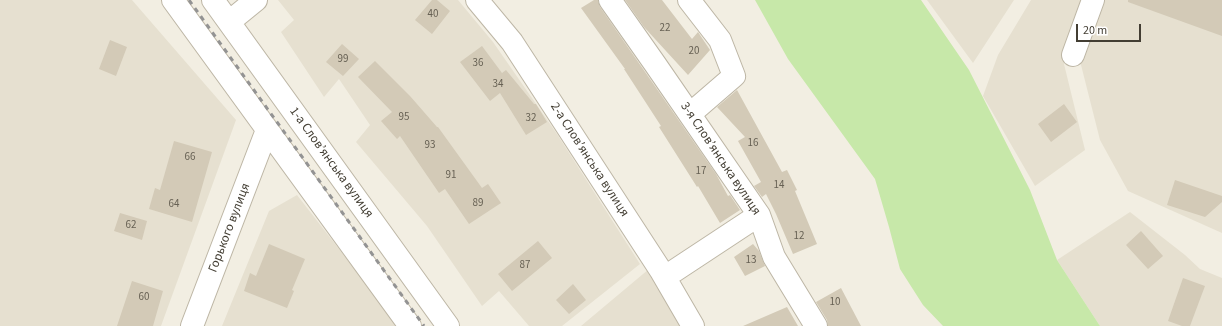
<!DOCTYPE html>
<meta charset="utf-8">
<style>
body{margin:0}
#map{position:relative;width:1222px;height:326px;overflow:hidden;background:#f2eee2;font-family:"Source Sans 3",sans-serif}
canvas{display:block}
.scale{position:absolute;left:1076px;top:24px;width:65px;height:18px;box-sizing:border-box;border:2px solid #433e33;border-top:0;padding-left:5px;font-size:12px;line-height:14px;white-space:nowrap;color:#433e33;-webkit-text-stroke:3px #fff;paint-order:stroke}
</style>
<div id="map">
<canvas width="1222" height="326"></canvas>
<div class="scale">20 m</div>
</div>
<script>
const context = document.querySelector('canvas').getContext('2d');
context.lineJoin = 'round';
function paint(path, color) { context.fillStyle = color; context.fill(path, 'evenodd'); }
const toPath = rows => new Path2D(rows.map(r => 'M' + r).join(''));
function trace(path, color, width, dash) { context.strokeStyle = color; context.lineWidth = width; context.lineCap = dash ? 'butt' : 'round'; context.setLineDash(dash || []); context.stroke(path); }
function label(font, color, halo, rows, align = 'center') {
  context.font = font + ' "Source Sans 3",sans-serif'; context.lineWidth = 3.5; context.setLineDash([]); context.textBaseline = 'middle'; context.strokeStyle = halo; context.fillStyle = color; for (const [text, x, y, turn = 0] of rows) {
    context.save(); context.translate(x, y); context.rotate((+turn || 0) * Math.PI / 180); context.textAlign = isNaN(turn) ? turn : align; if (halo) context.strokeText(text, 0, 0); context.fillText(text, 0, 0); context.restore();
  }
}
const residential = toPath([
 [0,0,132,0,236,120,161,326,0,326],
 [278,0,458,0,493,42,557,134,640,264,562,326,529,326,499,291,482,306,427,226,356,142,370,125,339,79,324,97,281,32,294,20],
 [927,0,1014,0,973,63],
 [1031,0,1083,0,1065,50,1064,64,1085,150,1035,186,983,96,998,55],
 [1100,0,1222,0,1222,233,1128,191,1100,140,1079,57],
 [297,195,399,326,222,326,269,211],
 [1130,212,1185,255,1200,269,1222,278,1222,326,1100,326,1057,260],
 [649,269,682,326,581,326]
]);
const green = toPath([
 [755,0,921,0,969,70,1030,190,1057,260,1100,326,943,326,923,305,900,269,889,227,875,179,788,59]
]);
const building = toPath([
 [432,0,437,0,450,11,432,34,415,20],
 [594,0,598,0,600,7,716,174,728,196,730,195,740,210,720,223,698,186,697,187,659,127,661,126,624,69,625,69,581,8],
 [625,0,662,0,692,39,698,32,710,50,688,75,644,27],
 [1128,0,1222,0,1222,36,1128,2],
 [110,40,127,47,116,76,99,69],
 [342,44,359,59,343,76,326,62],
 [482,46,502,73,506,70,534,104,536,104,547,122,526,135,500,93,490,101,460,62],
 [375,61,410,96,437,127,438,127,482,188,488,184,501,203,469,224,445,189,439,193,400,136,397,139,381,121,392,112,358,77],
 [737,90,782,172,787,170,797,190,795,191,817,244,793,254,776,214,766,194,762,197,754,186,761,182,738,141,745,137,717,107],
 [1064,104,1077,122,1051,142,1038,124],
 [174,141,212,152,192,222,149,209,155,188,160,190],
 [1175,180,1222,196,1222,202,1205,217,1167,205],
 [120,213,147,221,142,240,114,231],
 [1141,231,1163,256,1148,269,1126,245],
 [538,241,552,258,512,291,498,274],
 [269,244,305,259,292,290,294,291,287,308,244,291,250,273,256,276],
 [753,244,759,251,765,266,745,276,734,257],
 [1183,278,1205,286,1190,326,1182,326,1168,321],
 [132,281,163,291,153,326,117,326],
 [573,284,586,300,569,314,556,300],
 [841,288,861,326,828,326,827,320,816,302],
 [787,307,798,326,743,326]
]);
const minor = toPath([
 [173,0,410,326],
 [213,0,448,326],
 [477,0,512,42,661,271,693,326],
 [610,0,655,64,759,215,774,257,816,326],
 [689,0,720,40,734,76,690,114],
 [229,22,256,0],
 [1073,55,1093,0],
 [665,277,759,215],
 [192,326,267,130]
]);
const rail = toPath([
 [189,0,424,326]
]);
const numberNames = [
 ["40",433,15],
 ["22",665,29],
 ["20",694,52],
 ["99",343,60],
 ["36",478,64],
 ["34",498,85],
 ["95",404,118],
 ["32",531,119],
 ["16",753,144],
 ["93",430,146],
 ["66",190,158],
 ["17",701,172],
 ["91",451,176],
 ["14",779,186],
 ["89",478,204],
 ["64",174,205],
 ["62",131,226],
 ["12",799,237],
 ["13",751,261],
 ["87",525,266],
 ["60",144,298],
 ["10",835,303]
];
const streetNames = [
 ["3-я Слов’янська вулиця",720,159,56],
 ["2-а Слов’янська вулиця",589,160,57],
 ["1-а Слов’янська вулиця",331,163,54],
 ["Горького вулиця",230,228,-69]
];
paint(residential, '#e6e0d0');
paint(green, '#c7e8a9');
paint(building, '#d3cab7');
trace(minor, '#bdb6a5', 24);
trace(minor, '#fff', 22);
trace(rail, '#939393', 3, [5, 5]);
label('11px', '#676154', null, numberNames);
label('13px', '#433e33', '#fff', streetNames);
</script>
